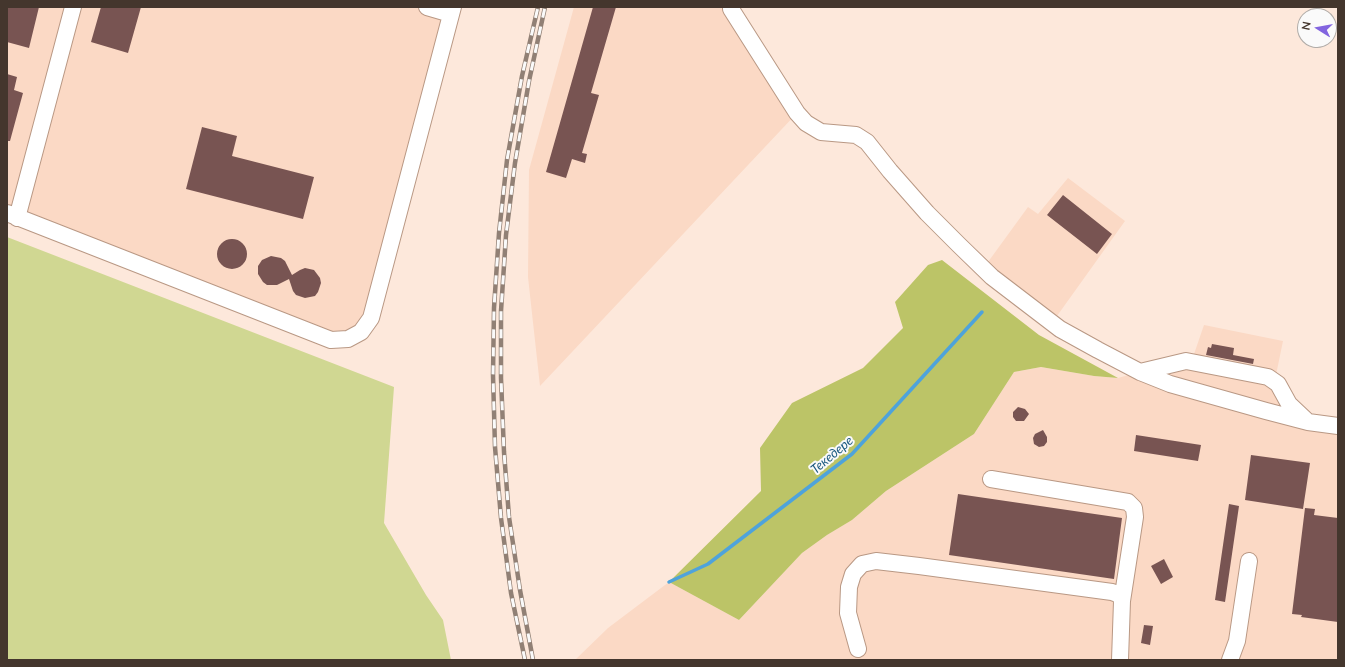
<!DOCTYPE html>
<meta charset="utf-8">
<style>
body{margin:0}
#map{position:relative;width:1345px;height:667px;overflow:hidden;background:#fde8db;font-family:Lato,sans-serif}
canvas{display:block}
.frame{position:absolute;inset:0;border:8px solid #44362d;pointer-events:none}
.north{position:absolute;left:1297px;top:8px;width:40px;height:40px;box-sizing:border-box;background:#fafafa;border:1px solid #b1aca8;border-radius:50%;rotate:281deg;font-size:11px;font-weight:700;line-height:16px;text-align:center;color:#44362d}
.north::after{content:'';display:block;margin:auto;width:14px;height:18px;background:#8264df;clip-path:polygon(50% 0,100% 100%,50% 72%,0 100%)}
</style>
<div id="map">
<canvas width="1345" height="667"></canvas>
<div class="frame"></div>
<div class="north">N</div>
</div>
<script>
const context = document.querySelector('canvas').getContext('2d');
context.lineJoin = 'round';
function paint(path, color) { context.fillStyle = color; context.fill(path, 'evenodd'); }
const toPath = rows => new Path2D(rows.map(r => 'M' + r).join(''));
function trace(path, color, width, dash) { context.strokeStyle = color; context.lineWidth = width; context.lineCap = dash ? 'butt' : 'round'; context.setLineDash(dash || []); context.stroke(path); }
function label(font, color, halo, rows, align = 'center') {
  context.font = font + ' Lato,sans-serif'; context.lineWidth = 4; context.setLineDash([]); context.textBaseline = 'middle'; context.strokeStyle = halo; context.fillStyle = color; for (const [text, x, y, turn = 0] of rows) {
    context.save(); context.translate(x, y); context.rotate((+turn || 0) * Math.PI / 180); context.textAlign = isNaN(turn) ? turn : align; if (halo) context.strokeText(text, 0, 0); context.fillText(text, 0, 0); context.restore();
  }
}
const built = toPath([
 [7,7,427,7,451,14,371,318,348,339,7,213],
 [574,7,729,7,797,113,540,386,528,277,529,170],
 [1068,178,1125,221,1057,316,1011,282,988,262,1028,207,1038,214],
 [1204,325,1283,341,1276,375,1308,422,1338,426,1338,660,575,660,608,628,669,582,739,620,802,553,827,535,852,520,886,491,974,434,1014,372,1041,367,1094,376,1118,378,1193,357]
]);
const green = toPath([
 [7,237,394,387,384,523,426,595,443,620,451,660,7,660]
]);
const forest = toPath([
 [942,260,1039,335,1118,378,1094,376,1041,367,1014,372,974,434,886,491,852,520,827,535,802,553,739,620,669,582,761,491,760,448,792,403,863,368,903,328,895,302,928,265]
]);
const stream = toPath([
 [669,582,708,564,852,454,982,312]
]);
const building = toPath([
 [7,7,39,7,29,48,7,42],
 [101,7,141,7,128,53,91,42],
 [593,7,616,7,591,93,599,95,582,153,587,154,585,163,572,159,566,178,546,172],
 [7,74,17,77,14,90,23,93,10,141,7,141],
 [202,127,237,136,232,156,314,177,303,219,186,189],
 [1063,195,1112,234,1097,254,1047,215],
 '217 254a15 15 0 1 1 30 0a15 15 0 1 1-30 0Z',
 [271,256,281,258,285,261,292,275,300,270,305,268,314,270,320,278,321,283,318,292,315,296,305,298,296,295,293,291,289,279,277,285,267,285,263,282,258,274,258,266,262,260],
 [1212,344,1234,348,1233,355,1254,359,1253,364,1206,355,1208,347,1211,348],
 [1018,407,1025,409,1029,414,1024,421,1016,421,1013,417,1013,412],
 [1043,430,1047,437,1047,442,1044,446,1039,447,1034,444,1033,438,1035,434],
 [1136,435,1201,445,1198,461,1134,451],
 [1251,455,1310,463,1303,509,1245,500],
 [958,494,1122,518,1114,579,949,555],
 [1229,504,1239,506,1225,602,1215,600],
 [1305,508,1315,509,1314,515,1338,518,1338,622,1301,617,1302,615,1292,614],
 [1164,559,1173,577,1161,584,1151,566],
 [1144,625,1153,626,1150,645,1141,643]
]);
const minor = toPath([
 [427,7,451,14],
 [731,9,797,113,806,123,821,132,856,135,867,142,890,171,927,213,959,245,992,277,1060,329,1098,350,1140,372,1170,384,1266,411,1308,422,1338,426],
 [7,213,331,340,348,339,361,332,371,318,453,7],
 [17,218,73,7],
 [1140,372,1186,361,1268,377,1278,384,1289,404,1307,421],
 [991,479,1128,502,1134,508,1135,517,1122,601],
 [858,649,848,613,849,587,853,574,862,564,876,561,919,566,1112,592,1120,595,1122,601,1120,660],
 [1230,660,1237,641,1249,561]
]);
const rail = toPath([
 [525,660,511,593,501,518,495,447,493,375,494,308,499,233,507,160,522,76,538,7],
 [533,660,520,590,509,517,504,452,501,378,501,311,506,235,515,163,529,81,545,7]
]);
const waterNames = [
 ["Текедере",832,455,-40]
];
paint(built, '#fbd9c5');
paint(green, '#d0d792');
paint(forest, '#bcc467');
trace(stream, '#4ea3db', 3.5);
paint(building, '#785452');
trace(minor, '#b99884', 18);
trace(minor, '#fff', 16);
trace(rail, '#918075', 4.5);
trace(rail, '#fafafa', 3, [9]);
label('italic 13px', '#1c5a80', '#fafafa', waterNames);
</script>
